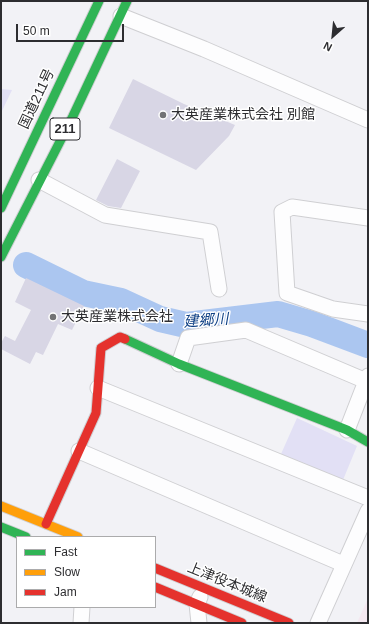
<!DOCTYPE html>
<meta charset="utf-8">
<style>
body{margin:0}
#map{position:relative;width:369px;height:624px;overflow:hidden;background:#f2f2f6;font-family:Helvetica,sans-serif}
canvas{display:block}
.frame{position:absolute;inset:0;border:2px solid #2d2d30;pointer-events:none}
.legend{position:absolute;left:16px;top:536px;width:140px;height:72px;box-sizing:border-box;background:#fff;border:1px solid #ababac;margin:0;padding:5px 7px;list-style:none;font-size:12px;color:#2d2d30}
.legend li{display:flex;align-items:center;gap:8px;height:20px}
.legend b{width:20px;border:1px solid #ababac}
.north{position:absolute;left:313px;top:16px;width:40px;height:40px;-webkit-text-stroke:3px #fff;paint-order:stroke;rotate:207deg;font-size:11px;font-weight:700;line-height:16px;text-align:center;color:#2d2d30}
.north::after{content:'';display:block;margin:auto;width:14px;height:18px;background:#2d2d30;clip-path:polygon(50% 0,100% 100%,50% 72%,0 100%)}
.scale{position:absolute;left:16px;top:24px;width:108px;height:18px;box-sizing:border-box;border:2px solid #2d2d30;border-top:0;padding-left:5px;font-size:12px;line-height:14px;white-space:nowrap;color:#2d2d30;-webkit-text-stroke:3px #fff;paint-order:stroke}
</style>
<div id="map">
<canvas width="369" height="624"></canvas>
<div class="frame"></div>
<ul class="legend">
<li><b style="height:5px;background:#30b455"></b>Fast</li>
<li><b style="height:5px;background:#ff9f0a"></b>Slow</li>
<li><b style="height:5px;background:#e5322d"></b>Jam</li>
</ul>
<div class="north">N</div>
<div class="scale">50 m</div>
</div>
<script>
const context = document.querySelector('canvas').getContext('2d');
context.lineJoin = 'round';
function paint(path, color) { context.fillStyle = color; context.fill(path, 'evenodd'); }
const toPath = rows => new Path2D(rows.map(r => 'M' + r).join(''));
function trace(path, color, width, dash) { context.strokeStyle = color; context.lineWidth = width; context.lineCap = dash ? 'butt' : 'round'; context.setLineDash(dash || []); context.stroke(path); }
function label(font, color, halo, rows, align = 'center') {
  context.font = font + ' Helvetica,"Noto Sans JP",sans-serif'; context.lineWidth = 3; context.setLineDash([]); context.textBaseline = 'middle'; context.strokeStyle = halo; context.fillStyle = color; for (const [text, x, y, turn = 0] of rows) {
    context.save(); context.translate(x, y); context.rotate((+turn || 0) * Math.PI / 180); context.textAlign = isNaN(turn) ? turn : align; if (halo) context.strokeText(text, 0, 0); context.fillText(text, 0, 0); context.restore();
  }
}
const education = toPath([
 [368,598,368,623,357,623]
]);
const green = toPath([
 [1,89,12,90,1,113],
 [297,418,357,446,343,480,281,454]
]);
const river = toPath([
 [26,265,83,293,121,301,160,319,186,325,278,314,312,324,368,345]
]);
const building = toPath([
 [133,79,184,104,235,125,229,136,196,170,109,128],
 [117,159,140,171,121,208,108,206,96,200],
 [26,278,84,306,72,330,58,324,43,355,36,352,30,364,1,349,1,343,5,336,15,341,31,310,15,302]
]);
const street = toPath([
 [121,16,204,49,368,120],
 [39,180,105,215,210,232,219,289],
 [368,218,292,207,282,212,287,293,333,309,368,314],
 [179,364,188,338,246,330,366,381],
 [98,388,368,498],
 [347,430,368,376],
 [79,451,343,564],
 [81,623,82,607],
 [199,623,197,604,200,597],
 [318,623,368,511]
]);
const fast = toPath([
 [1,208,99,1],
 [1,257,73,116,127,1],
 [125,339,179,364,347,430,368,442],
 [1,527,26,537]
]);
const slow = toPath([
 [1,506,78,537]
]);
const jam = toPath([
 [46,524,96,413,101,348,120,337,125,339],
 [155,568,289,623],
 [155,587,242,623]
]);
const markers = [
 [163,115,4,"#727275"],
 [53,317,4,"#727275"]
];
const shields = [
 [65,129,30]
];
const shieldNames = [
 ["211",65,129]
];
const streetNames = [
 ["国道211号",37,99,-65],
 ["上津役本城線",227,583,22]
];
const poiNames = [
 ["大英産業株式会社 別館",171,115],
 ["大英産業株式会社",61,317]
];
const waterNames = [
 ["建郷川",206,321,-4]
];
paint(education, '#f4e8f0');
paint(green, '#e2e0f5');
trace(river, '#abc6f0', 26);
paint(building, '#d8d6e5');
trace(street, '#cfcfd2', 17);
trace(fast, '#cfcfd2', 11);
trace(slow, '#cfcfd2', 11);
trace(jam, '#cfcfd2', 11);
trace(street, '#fdfdfe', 15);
trace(fast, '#30b455', 9);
trace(slow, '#ff9f0a', 9);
trace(jam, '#e5322d', 9);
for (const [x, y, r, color] of markers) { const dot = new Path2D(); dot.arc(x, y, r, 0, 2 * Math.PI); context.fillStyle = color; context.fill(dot); trace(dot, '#fff', 1.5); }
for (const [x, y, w] of shields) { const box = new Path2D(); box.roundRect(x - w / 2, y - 11, w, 22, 3); context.fillStyle = '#fff'; context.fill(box); trace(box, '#2d2d30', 1); }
label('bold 13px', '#2d2d30', null, shieldNames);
label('14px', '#2d2d30', '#fff', streetNames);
label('14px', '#2d2d30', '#fff', poiNames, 'left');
label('italic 15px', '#104185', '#fff', waterNames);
</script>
